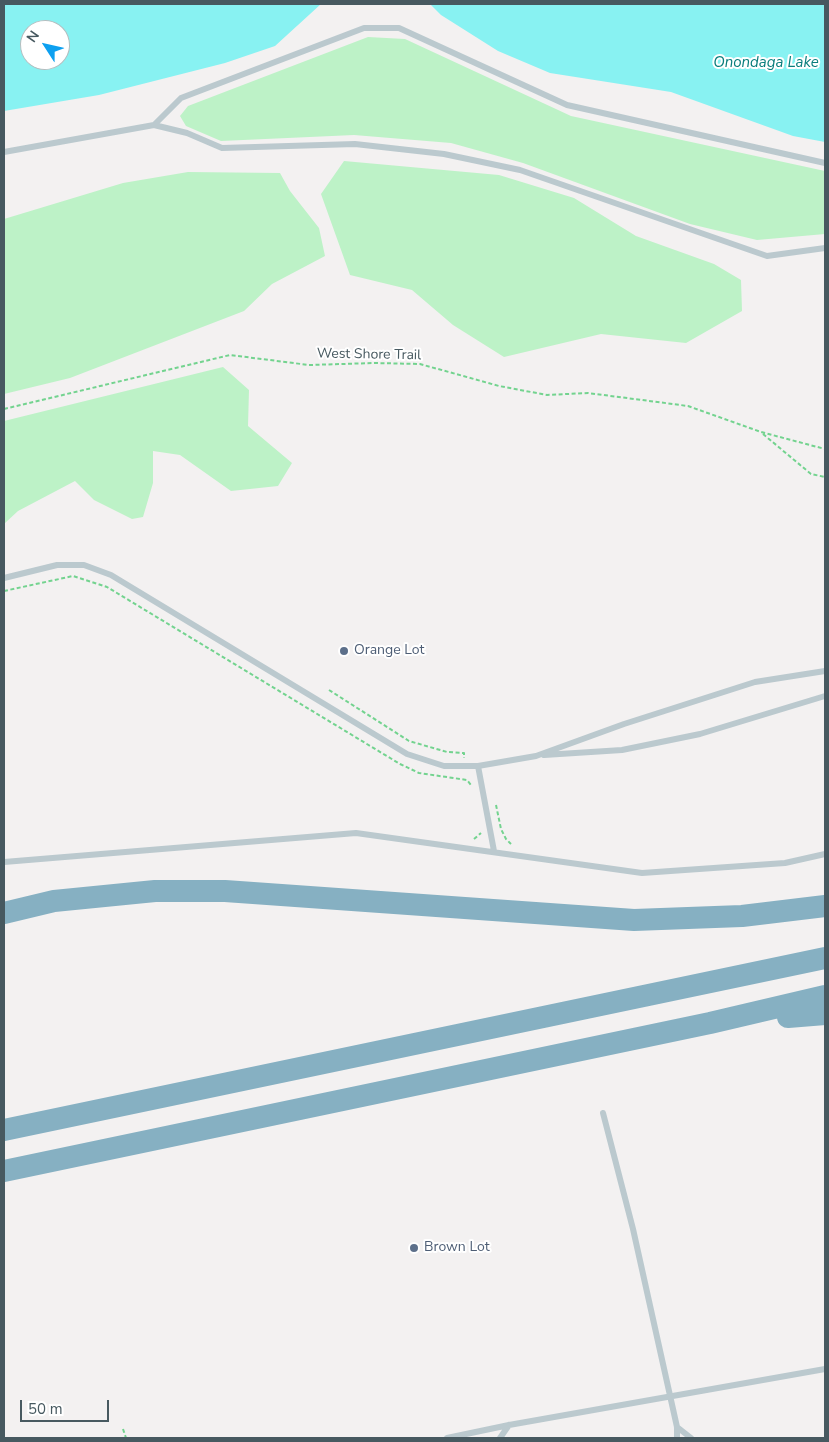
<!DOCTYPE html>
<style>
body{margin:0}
#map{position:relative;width:829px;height:1442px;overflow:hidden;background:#f3f1f1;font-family:"Nunito Sans",sans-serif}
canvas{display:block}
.frame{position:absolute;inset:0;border:5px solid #475960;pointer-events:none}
.north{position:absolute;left:20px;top:20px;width:50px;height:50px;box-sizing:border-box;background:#fff;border:1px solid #b5bdbf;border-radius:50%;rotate:305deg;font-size:14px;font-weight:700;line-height:20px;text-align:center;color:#475960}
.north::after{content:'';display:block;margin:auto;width:18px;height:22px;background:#0da0f0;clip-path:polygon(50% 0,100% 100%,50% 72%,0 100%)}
.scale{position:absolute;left:20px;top:1400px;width:89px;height:22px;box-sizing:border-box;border:2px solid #475960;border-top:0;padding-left:6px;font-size:15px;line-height:18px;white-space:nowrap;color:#475960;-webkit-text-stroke:4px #fff;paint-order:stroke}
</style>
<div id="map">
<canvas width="829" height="1442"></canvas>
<div class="frame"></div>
<div class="north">N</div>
<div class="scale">50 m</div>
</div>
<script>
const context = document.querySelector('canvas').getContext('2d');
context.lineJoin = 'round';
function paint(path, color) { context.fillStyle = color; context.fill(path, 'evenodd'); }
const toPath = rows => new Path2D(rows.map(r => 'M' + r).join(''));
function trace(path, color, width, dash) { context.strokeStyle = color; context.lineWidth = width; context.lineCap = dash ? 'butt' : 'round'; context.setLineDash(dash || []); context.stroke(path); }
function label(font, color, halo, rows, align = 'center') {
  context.font = font + ' "Nunito Sans",sans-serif'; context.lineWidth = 4; context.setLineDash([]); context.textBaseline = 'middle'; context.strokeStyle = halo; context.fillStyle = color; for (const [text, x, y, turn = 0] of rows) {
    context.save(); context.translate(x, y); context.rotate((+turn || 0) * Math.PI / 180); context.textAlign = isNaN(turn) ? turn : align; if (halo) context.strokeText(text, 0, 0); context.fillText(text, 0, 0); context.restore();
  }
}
const green = toPath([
 [368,37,405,39,571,116,825,171,825,234,757,240,690,224,523,163,451,143,354,135,221,141,186,126,180,116,188,106],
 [344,161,499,175,574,198,636,236,714,264,741,280,742,311,686,343,601,334,504,357,453,325,412,290,350,275,321,194],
 [188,172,280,173,290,191,319,228,325,256,272,284,244,311,70,378,4,394,4,219,123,183],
 [223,367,249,390,248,426,292,463,278,486,231,491,180,455,153,451,153,483,143,517,132,519,94,500,75,481,18,511,4,524,4,421]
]);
const water = toPath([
 [4,4,321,4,275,46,225,63,99,95,4,111],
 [30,30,60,30,60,60,30,60],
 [430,4,825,4,825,142,793,136,671,92,550,73,498,51,441,15]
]);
const path = toPath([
 [4,409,230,355,309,365,374,363,420,364,499,386,547,395,588,393,688,406,761,432,825,449],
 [763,434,811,474,825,477],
 [4,591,73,576,107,587,400,764,419,773,467,780,471,785],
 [329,690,409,741,447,752,464,753,464,758],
 [496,805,501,829,506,839,511,844],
 [474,839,481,833],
 [123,1429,126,1438]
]);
const service = toPath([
 [154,125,187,133,222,148,355,144,444,154,520,170,767,256,825,248],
 [4,152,154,125,181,98,364,28,399,28,567,105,825,163],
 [4,578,57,565,84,565,111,575,407,754,444,766,478,766,536,756,624,724,755,682,825,671],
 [544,755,622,750,700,734,825,696],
 [478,766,494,851],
 [4,862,356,833,642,873,785,863,825,854],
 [603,1113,633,1229,677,1427,677,1438],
 [677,1427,691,1438],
 [447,1438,509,1425,825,1369],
 [500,1438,509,1425]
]);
const motorway = toPath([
 [4,913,54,901,155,891,225,891,634,920,742,916,825,906],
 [788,1017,825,1014],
 [4,1130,825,958],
 [4,1171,710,1023,825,996]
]);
const markers = [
 [344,651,5,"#5c6f8a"],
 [414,1248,5,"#5c6f8a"]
];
const streetNames = [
 ["West Shore Trail",369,355,1]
];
const serviceNames = [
 ["Orange Lot",354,651],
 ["Brown Lot",424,1248]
];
const waterNames = [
 ["Onondaga Lake",766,63]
];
paint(green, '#bdf2c7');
paint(water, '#88f2f2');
trace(path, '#73d38f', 2, [4, 2.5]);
trace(service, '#bbc9ce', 6);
trace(motorway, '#86b0c2', 22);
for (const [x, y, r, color] of markers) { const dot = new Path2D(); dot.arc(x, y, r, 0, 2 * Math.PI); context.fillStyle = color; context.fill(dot); trace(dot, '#fff', 2); }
label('14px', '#475960', '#fff', streetNames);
label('14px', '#4e5e75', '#fff', serviceNames, 'left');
label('italic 15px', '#087d7c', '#fff', waterNames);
</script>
